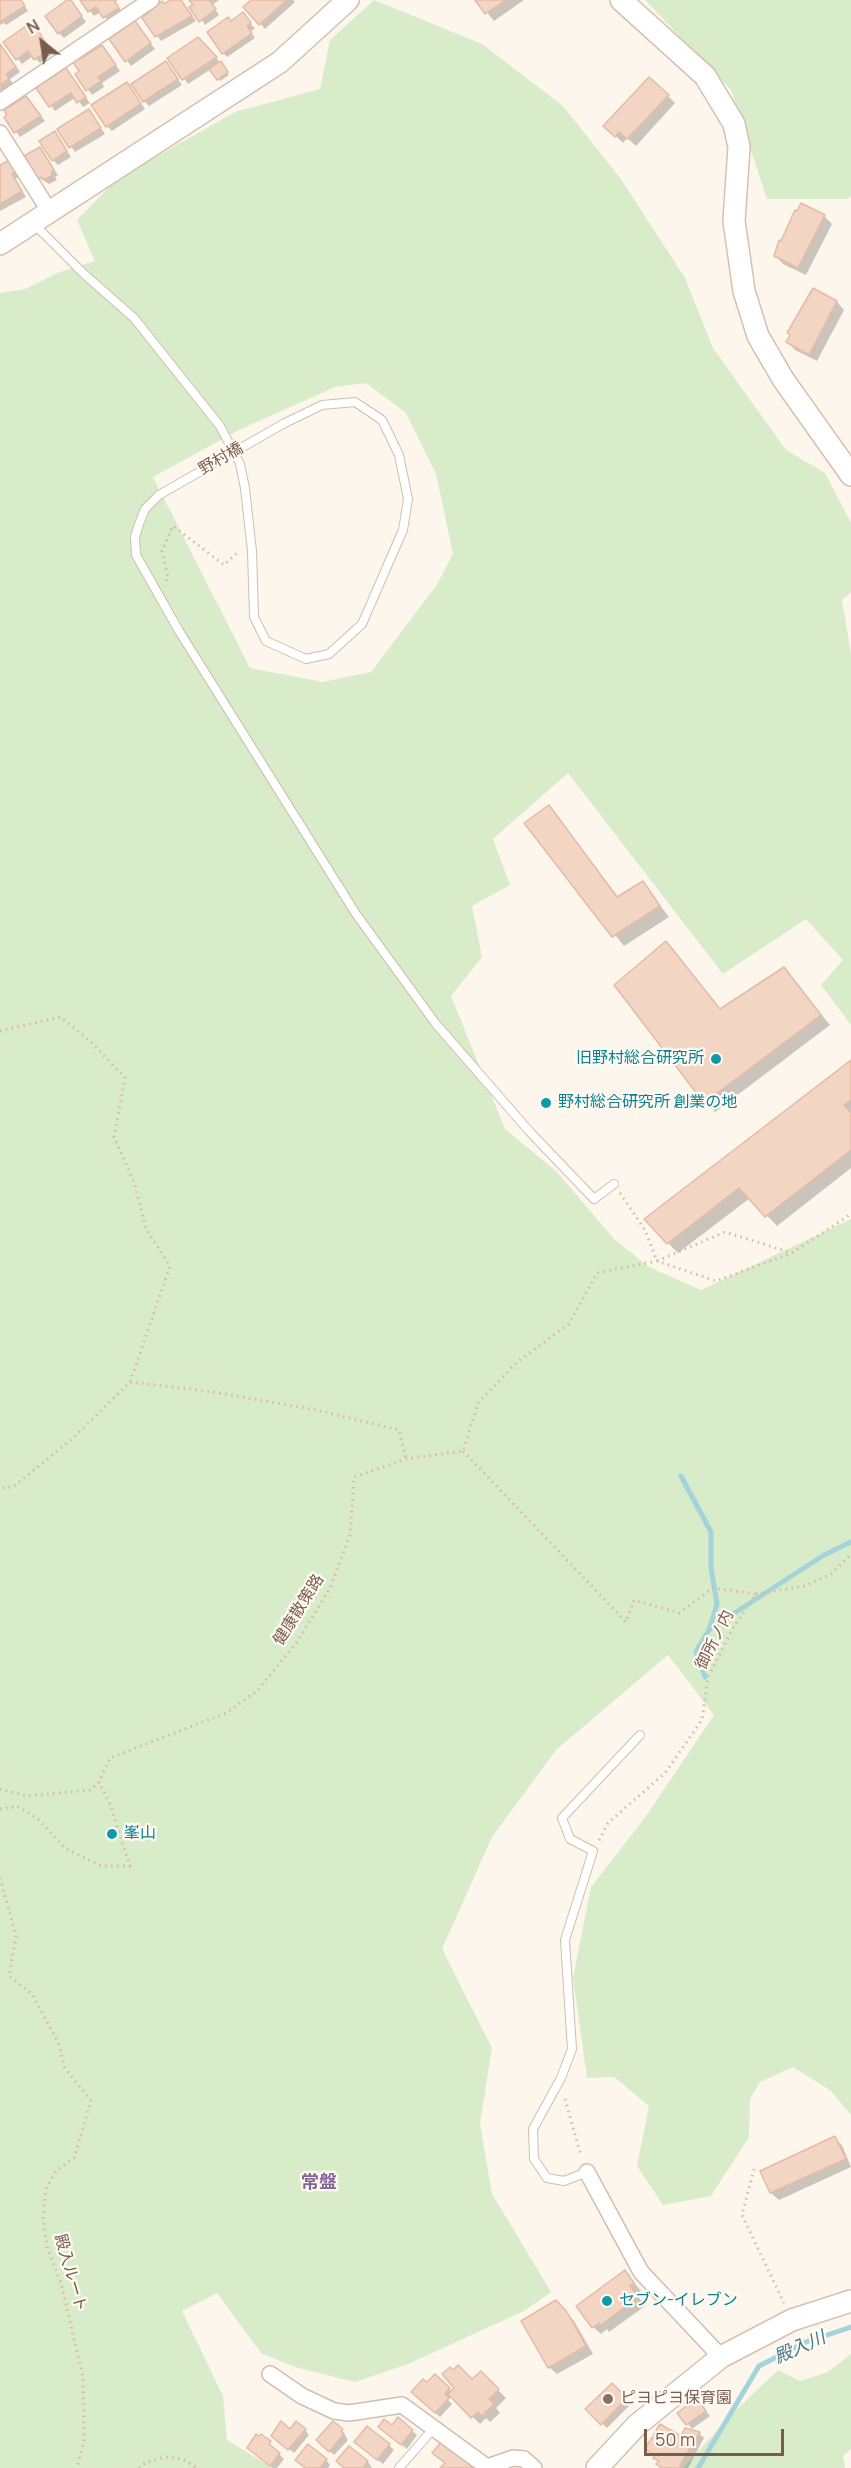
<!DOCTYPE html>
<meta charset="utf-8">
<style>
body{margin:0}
#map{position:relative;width:851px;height:2468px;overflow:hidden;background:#fdf6ec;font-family:Manrope,sans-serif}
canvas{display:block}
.north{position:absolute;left:12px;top:12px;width:60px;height:60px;-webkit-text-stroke:4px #fffaf3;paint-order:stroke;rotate:330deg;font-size:16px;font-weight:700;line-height:24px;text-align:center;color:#7a5c4d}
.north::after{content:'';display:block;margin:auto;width:21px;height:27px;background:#7a5c4d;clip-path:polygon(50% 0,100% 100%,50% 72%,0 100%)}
.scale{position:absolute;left:644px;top:2429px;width:140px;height:27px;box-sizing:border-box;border:3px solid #7a5c4d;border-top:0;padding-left:8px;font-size:18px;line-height:21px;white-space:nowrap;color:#7a5c4d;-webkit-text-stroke:4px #fffaf3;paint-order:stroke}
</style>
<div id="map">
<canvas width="851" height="2468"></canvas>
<div class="north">N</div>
<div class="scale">50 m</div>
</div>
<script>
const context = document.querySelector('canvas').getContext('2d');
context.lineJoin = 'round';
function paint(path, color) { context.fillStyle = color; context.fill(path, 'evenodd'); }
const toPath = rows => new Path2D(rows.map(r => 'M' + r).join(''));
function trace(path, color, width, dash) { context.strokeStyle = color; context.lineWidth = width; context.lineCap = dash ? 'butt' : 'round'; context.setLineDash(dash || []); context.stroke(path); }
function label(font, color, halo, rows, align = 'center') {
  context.font = font + ' Manrope,"Noto Sans JP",sans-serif'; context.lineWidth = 4.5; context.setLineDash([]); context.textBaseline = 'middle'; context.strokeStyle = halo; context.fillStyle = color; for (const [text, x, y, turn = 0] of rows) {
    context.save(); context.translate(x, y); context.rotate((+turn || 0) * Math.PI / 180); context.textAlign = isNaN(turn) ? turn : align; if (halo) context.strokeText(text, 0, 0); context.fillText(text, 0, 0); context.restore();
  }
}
const green = toPath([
 [374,0,482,44,563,106,621,179,685,278,713,348,786,450,825,473,851,523,851,592,842,600,851,654,851,1025,821,985,843,960,806,919,723,974,568,773,493,839,510,885,472,906,482,957,451,996,505,1129,557,1172,614,1239,649,1267,701,1290,851,1219,851,2115,831,2091,793,2067,760,2082,750,2099,749,2137,711,2196,663,2205,637,2166,649,2106,614,2077,587,2078,573,1978,591,1887,644,1819,714,1715,668,1655,556,1750,492,1837,442,1949,492,2048,480,2124,492,2194,551,2292,524,2311,408,2364,355,2382,295,2367,261,2353,217,2293,182,2311,223,2396,227,2440,273,2468,0,2468,0,293,25,289,57,273,95,261,77,220,117,179,235,112,320,89,330,40],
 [366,383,406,413,436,474,453,554,436,586,371,672,323,682,250,668,153,477,241,429,335,387],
 [645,0,851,0,851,196,847,199,767,199,731,90],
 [851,2354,851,2449,843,2456,845,2468,683,2468,734,2412,778,2370,800,2381,828,2372]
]);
const shadow = toPath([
 [0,0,21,0,28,11,6,25,4,23,0,25],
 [70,0,86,22,64,38,59,33],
 [82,0,118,0,115,2,123,13,109,22,101,12,94,16],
 [173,0,181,0,196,21,161,41,144,18],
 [191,0,219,0,212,5,219,15,205,25],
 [253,0,293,0,295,2,265,29,245,7],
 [477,0,524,0,494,21],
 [243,14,255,29,250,31,255,38,227,57,223,53,231,22],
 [33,23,52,54,40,63,33,56,22,64,5,42],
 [135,23,155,49,131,66,111,39],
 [1,45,20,72,10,79,13,84,0,93],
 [102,46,120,71,102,83,104,87,92,95,77,74,81,71,82,60],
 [209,48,229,75,220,81,211,69,188,84,169,58],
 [166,63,182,85,149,106,144,101],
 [66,70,90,103,83,107,76,97,55,111,38,89],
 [127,84,145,109,112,131,107,126],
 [668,96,675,103,636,146,627,138,623,143,605,126],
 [31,103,45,121,20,137,16,132],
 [89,111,105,134,75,152,59,130],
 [55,133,71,157,58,165,53,160],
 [40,149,58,175,55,177,57,180,49,184,40,178,26,157],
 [10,162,20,176,15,179,26,197,0,211,0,167],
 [824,216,832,224,806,275,783,264,776,256,782,243],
 [814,290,837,302,844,310,817,361,795,350,788,342],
 [549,807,619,898,643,883,669,917,624,946,526,823],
 [666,943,721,1010,784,969,830,1025,715,1112,705,1102],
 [851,1062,851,1168,777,1226,750,1198,678,1253,668,1243],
 [834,2138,842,2145,851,2167,779,2200,771,2193,762,2172],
 [625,2272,641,2291,636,2294,645,2306,609,2332,607,2329,601,2334,593,2327],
 [556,2302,574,2321,593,2354,557,2374,549,2367],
 [481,2373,506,2398,496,2408,500,2413,490,2422,486,2418,480,2424,452,2396,448,2400,452,2404,440,2417,413,2392,427,2384,435,2376,452,2392,472,2381],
 [612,2385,631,2404,607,2428,587,2409],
 [697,2400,710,2416,692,2429,679,2413],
 [398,2419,417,2435,407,2449,385,2431],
 [305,2430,309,2435,294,2453,278,2440,290,2431],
 [342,2430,348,2440,334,2455,323,2445],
 [699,2433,704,2438,688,2468,662,2468,660,2461,647,2449],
 [256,2436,259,2438,261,2436,284,2459,277,2468,273,2468,249,2448],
 [389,2445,394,2450,383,2464,361,2447],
 [349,2448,368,2462,372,2468,345,2468],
 [326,2460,330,2465,328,2468,306,2468]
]);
const stream = toPath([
 [681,1476,711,1532,711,1568,717,1604,709,1630,696,1651,705,1677],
 [710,1629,824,1555,851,1542],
 [698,2468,759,2366,806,2342,851,2327]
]);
const building = toPath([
 [0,0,21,0,25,6,0,22,0,0],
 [67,0,71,0,82,16,58,34,45,16,67,0],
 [80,0,114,0,119,8,103,18,96,7,88,12,80,0],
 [170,0,181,0,192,16,155,37,142,18,162,1,164,4,170,0],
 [189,0,209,0,216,9,199,22,189,7,193,5,189,0],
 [251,0,287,0,259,25,243,7,251,0],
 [475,0,506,0,485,14,475,0],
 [243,12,251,23,247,26,252,33,222,54,207,32,228,17,231,21,243,12],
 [33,21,49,49,34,60,28,51,16,60,3,42,33,21],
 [135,21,151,43,125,62,109,39,135,21],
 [198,37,217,57,182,80,167,58,198,37],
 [0,44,16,67,6,74,9,79,0,85,0,44],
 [102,45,116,65,98,77,101,81,86,91,75,74,79,71,72,61,80,56,82,58,102,45],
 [166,61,178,79,143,102,131,84,166,61],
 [221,61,228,72,217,80,209,69,221,61],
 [66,68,86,97,77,103,71,93,49,107,36,88,66,68],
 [649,77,669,95,627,139,619,132,615,137,603,126,649,77],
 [127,82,141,104,106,127,91,105,127,82],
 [26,96,41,116,14,133,4,117,7,115,4,110,26,96],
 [89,109,101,128,69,148,57,129,89,109],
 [55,131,67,151,52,161,39,141,55,131],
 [40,147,54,170,51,172,53,175,43,180,42,177,38,179,24,156,40,147],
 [10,160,16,171,12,174,22,191,0,204,0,165,10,160],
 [801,203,825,215,798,268,774,256,779,240,781,241,795,210,797,211,801,203],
 [813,288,837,301,809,355,786,342,790,335,787,333,813,288],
 [549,805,617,897,643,881,660,906,612,937,524,823,549,805],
 [666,941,720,1009,784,967,821,1015,704,1103,614,985,666,941],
 [851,1060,851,1100,844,1105,851,1113,851,1150,765,1217,739,1188,667,1244,644,1219,851,1060],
 [835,2136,846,2159,770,2193,760,2171,835,2136],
 [625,2270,634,2283,630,2286,638,2297,601,2325,599,2323,592,2328,576,2306,625,2270],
 [556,2300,567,2312,586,2346,548,2368,521,2321,556,2300],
 [458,2365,472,2379,481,2371,499,2389,489,2399,494,2404,482,2416,478,2412,471,2418,448,2394,454,2388,442,2374,450,2367,453,2370,458,2365],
 [435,2374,450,2388,445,2394,449,2398,435,2413,411,2392,423,2379,427,2382,435,2374],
 [612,2383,627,2398,601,2425,585,2409,612,2383],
 [697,2398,706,2411,686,2425,677,2413,697,2398],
 [398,2417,413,2430,401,2445,378,2427,384,2419,392,2425,398,2417],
 [281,2421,290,2429,296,2421,306,2429,288,2450,271,2436,281,2421],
 [333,2421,343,2429,341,2431,344,2434,329,2452,316,2440,333,2421],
 [660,2424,681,2436,685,2428,700,2432,680,2465,681,2468,662,2468,656,2464,659,2461,653,2458,655,2455,645,2449,660,2424],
 [367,2426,390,2444,377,2460,354,2442,367,2426],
 [256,2434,259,2436,261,2434,271,2441,269,2444,280,2453,270,2466,247,2448,256,2434],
 [442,2441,475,2468,440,2468,445,2463,432,2453,442,2441],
 [308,2444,327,2459,320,2468,305,2468,295,2460,308,2444],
 [349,2446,368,2461,363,2468,344,2468,336,2461,349,2446]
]);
const path = toPath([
 [166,581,168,577,162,551,173,526,224,565,239,551],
 [0,1031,61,1017,92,1043,125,1078,114,1137,134,1182,146,1229,170,1266,130,1382,72,1439,13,1487,0,1488],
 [620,1193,645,1230,657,1261,725,1232,792,1253],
 [130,1382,214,1392,316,1410,399,1430,406,1459],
 [463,1451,626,1622,634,1600,679,1613,713,1588,756,1594,733,1628,708,1677,702,1720,665,1773,608,1823,598,1842],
 [756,1594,805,1586,831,1574,851,1554],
 [0,1789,27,1796,90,1790,99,1782,110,1758,226,1713,257,1691,297,1642,330,1588,350,1535,354,1477,406,1459,463,1451,478,1403,517,1362,569,1324,597,1273,657,1261,716,1281,792,1253,851,1214],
 [0,1809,17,1806,37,1818,66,1849,101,1866,130,1866,110,1804,99,1782],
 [0,1878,16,1936,9,1976,32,1994,58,2042,65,2068,91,2101,74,2158,56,2171,46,2189,43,2218,47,2247,61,2283,83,2377,84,2441,77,2468],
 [565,2099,581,2156],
 [754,2169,742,2215,784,2303],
 [139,2468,146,2462,166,2457,183,2459,197,2468]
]);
const lane = toPath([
 [34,224,84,274,134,318,220,426,240,464,245,488,252,551,254,617,266,641,306,659,329,654,362,624,403,530,408,499,399,455,382,420,355,402,322,405,283,424],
 [159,495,145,509,139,524,135,537,136,555,179,631,356,914,436,1024,530,1132,594,1199,614,1184],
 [587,2172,564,2181,547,2178,534,2159,533,2129,561,2078,572,2049,565,1940,593,1851,570,1839,562,1818,640,1735],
 [399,2468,434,2428]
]);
const street = toPath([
 [0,102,151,0],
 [0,133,50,212],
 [587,2172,641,2272,721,2357],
 [270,2374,302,2396,334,2411,349,2413,402,2405,487,2467,513,2458,524,2459,534,2468]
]);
const secondary = toPath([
 [621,0,705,76,734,124,739,147,734,221,744,291,758,336,783,379,851,475],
 [0,244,280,62,348,0],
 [597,2468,637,2425,721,2357,792,2320,851,2301]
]);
const laneBridge = toPath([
 [159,495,283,424]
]);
const markers = [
 [716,1059,6,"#0f9aa8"],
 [546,1103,6,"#0f9aa8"],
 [112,1834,6,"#0f9aa8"],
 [607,2301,6,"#0f9aa8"],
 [608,2399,6,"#8d6e63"]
];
const streetNames = [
 ["野村橋",221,459,-30],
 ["健康散策路",299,1610,-58],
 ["御所ノ内",715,1640,-63],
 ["殿入ルート",70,2273,74]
];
const cultureNames = [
 ["旧野村総合研究所",704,1059,"right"],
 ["野村総合研究所 創業の地",558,1103],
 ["峯山",124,1834],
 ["セブン-イレブン",619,2301]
];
const educationNames = [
 ["ピヨピヨ保育園",620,2399]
];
const neighbourhoodNames = [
 ["常盤",319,2183]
];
const waterNames = [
 ["殿入川",800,2348,-24]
];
paint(green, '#d8ecc9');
paint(shadow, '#0003');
trace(stream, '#a5d3da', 5);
paint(building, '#f3d5c3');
trace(building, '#e6bba3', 1.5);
trace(lane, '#d1beb0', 10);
trace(street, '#d1beb0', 18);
trace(secondary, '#d6c0b0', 24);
trace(path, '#d9b8a5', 3, [1.5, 4.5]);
trace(lane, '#fff', 8);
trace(street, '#fff', 15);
trace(secondary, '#fff', 21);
trace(laneBridge, '#d1beb0', 10, []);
trace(laneBridge, '#fff', 8);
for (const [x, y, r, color] of markers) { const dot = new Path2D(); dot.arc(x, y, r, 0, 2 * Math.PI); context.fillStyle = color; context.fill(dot); trace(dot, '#fffaf3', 2); }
label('16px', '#7a5c4d', '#fffaf3', streetNames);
label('16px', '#0d838f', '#fffaf3', cultureNames, 'left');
label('16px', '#785e54', '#fffaf3', educationNames, 'left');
label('bold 18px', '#846695', '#fffaf3', neighbourhoodNames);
label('italic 18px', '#437c86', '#fffaf3', waterNames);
</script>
